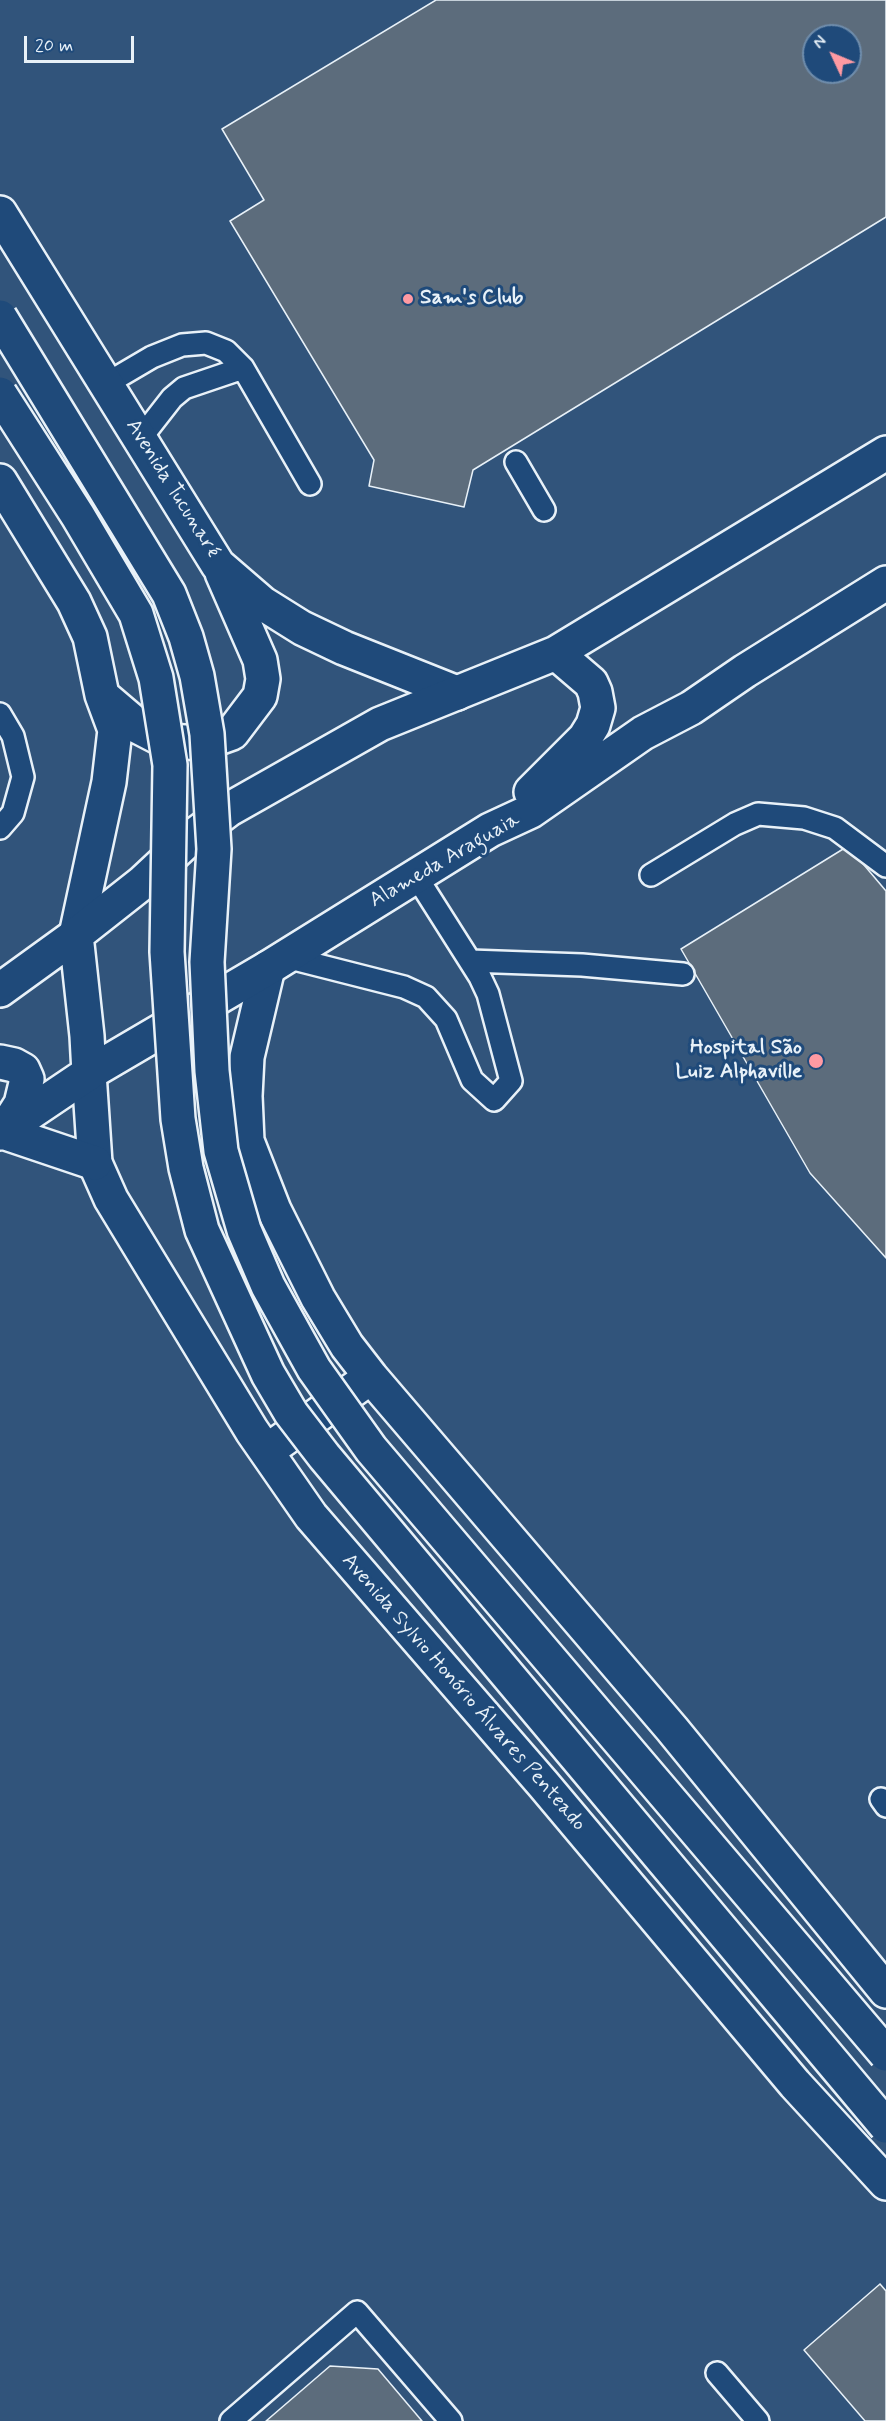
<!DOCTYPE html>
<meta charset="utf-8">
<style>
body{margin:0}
#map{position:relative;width:886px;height:2421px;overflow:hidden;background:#31547b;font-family:Mynerve,sans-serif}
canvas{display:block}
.north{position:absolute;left:802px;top:24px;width:60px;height:60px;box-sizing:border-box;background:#1f4a7a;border:2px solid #6f8dac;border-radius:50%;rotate:314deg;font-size:16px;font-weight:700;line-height:24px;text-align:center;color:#e8f1f8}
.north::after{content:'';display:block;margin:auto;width:21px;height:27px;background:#ff9aa2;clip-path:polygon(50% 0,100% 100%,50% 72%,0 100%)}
.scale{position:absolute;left:24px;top:36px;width:110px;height:27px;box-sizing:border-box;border:3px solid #e8f1f8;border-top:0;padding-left:8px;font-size:18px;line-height:21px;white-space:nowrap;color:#e8f1f8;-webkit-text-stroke:4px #1f4a7a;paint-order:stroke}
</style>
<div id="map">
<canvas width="886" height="2421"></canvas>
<div class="north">N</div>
<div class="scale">20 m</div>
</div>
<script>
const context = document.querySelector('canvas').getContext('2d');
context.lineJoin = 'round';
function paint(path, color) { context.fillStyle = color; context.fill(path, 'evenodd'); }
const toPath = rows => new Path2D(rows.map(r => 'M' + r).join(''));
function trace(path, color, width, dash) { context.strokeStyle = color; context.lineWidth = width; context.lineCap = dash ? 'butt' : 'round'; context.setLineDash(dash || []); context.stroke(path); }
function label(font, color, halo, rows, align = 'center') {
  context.font = font + ' Mynerve,sans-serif'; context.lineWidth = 6; context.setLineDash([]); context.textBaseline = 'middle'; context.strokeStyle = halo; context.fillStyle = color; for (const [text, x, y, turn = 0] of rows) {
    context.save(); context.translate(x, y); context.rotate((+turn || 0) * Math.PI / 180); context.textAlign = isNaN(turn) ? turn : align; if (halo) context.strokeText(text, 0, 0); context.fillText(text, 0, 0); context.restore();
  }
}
const building = toPath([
 [436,0,886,0,886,217,473,470,464,507,369,486,374,460,230,221,264,200,222,129,436,0],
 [814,36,850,36,850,72,814,72,814,36],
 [848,846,886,891,886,1258,810,1173,681,949,848,846],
 [880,2284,886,2291,886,2421,865,2421,804,2350,880,2284],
 [330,2366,378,2369,422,2421,266,2421,330,2366]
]);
const service = toPath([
 [106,384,152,357,182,345,206,343,226,351,243,368,310,484],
 [140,439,172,398,184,388,243,368],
 [516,462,544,510],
 [0,714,13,736,23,777,13,813,0,828],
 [651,875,735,824,758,814,804,818,835,828,886,866],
 [286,957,404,987,426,997,446,1019,472,1080,494,1100,511,1081,488,994,480,977,416,876],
 [470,961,582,965,683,974],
 [881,1799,886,1806],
 [717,2373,758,2421],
 [231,2421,357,2312,451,2421]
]);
const minor = toPath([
 [0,213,218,565,262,603,302,628,344,648,457,693],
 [0,481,74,602,90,637,102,695,115,730,109,782,76,935],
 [105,698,139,727,166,741,204,743,232,733,260,696,263,679,260,660,222,573]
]);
const tertiary = toPath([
 [268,968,247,1057,245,1096,247,1141,274,1210,318,1298,347,1346,371,1377,672,1729,886,1991],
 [89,1073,95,1163,111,1199,252,1431,311,1516,544,1785,795,2084,886,2183],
 [267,1451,371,1377]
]);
const secondary = toPath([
 [531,792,585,738,593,725,598,708,595,692,591,683,556,653],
 [76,935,87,1036,89,1073],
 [0,990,76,935,142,883,187,841,228,810,380,724,556,653,886,453],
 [0,1062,14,1065,23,1070,27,1079,21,1104,3,1132,95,1163],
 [0,1133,89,1073,268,968,490,830,531,811,643,733,691,708,745,671,886,583]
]);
const minorBridge = toPath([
 [0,317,169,594,186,637,197,676,207,734,214,849,207,962,212,1071,221,1151,244,1230,268,1286,314,1369,371,1449,886,2054],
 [0,394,78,516,136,614,156,678,170,765,167,952,178,1119,186,1168,202,1230,268,1374,291,1413,324,1456,886,2126]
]);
const markers = [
 [408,299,6,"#ff9aa2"],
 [816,1061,8,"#ff9aa2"]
];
const poiNames = [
 ["Sam's Club",420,299],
 ["Hospital São",802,1049,"right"],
 ["Luiz Alphaville",802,1073,"right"]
];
const streetNames = [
 ["Avenida Tucunaré",172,489,58],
 ["Alameda Araguaia",445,861,-30],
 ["Avenida Sylvio Honório Álvares Penteado",463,1693,49]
];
paint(building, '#5c6c7c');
trace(building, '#e8f1f8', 1.5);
trace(service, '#e8f1f8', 26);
trace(minor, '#e8f1f8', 38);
trace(tertiary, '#e8f1f8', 38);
trace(secondary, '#e8f1f8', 38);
trace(service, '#1f4a7a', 21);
trace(minor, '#1f4a7a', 33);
trace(tertiary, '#1f4a7a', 33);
trace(secondary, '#1f4a7a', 33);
trace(minorBridge, '#e8f1f8', 38, []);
trace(minorBridge, '#1f4a7a', 33);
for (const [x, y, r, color] of markers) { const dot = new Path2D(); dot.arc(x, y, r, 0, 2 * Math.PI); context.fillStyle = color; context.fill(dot); trace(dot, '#1f4a7a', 2); }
label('bold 21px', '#e8f1f8', '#1f4a7a', poiNames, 'left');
label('21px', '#e8f1f8', '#1f4a7a', streetNames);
</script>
